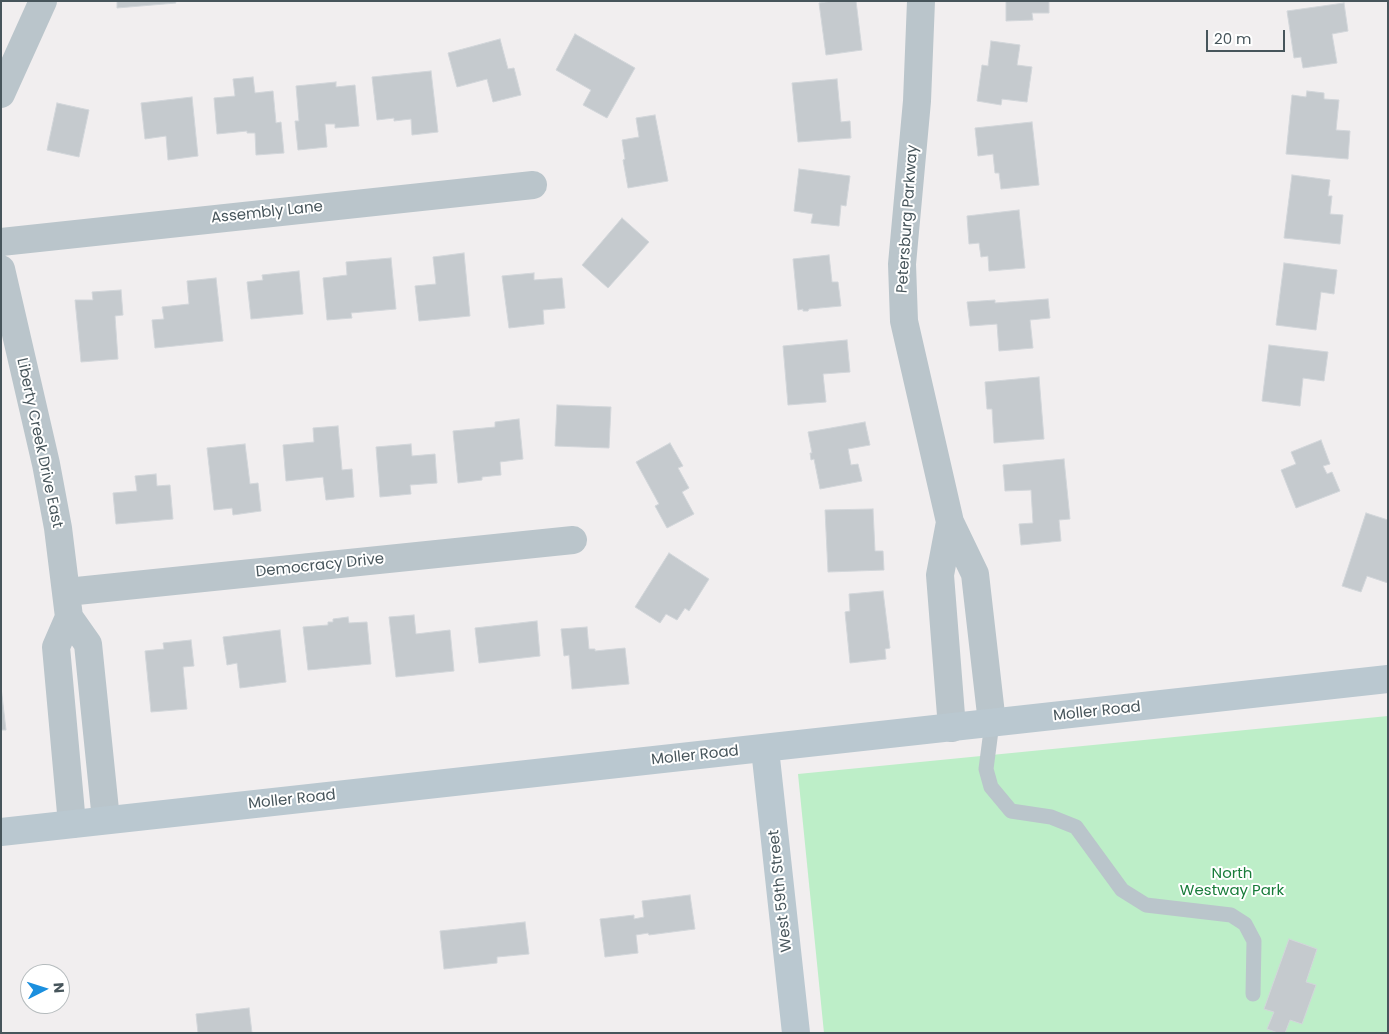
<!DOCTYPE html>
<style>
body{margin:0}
#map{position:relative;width:1389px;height:1034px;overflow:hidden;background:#f1eeef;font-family:Poppins,sans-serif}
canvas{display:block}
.frame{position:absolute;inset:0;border:2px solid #47555b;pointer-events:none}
.north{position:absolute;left:20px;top:964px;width:50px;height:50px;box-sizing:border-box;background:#fff;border:1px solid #b5bbbd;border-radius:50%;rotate:85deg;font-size:14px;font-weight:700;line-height:20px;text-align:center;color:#47555b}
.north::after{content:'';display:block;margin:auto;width:18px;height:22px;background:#1b8fde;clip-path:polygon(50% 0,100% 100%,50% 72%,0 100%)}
.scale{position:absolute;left:1206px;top:30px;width:79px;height:22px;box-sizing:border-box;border:2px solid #47555b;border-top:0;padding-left:6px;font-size:15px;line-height:18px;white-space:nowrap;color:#47555b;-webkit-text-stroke:4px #fff;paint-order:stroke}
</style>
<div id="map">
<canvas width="1389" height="1034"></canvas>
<div class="frame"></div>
<div class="north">N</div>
<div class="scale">20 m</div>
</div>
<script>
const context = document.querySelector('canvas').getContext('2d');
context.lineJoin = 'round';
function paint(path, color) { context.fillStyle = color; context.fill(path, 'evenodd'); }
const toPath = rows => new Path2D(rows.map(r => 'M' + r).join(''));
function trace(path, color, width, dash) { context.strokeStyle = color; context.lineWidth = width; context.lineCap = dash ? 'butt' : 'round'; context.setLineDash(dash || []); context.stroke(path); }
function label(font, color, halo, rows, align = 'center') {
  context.font = font + ' Poppins,sans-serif'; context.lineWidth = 4; context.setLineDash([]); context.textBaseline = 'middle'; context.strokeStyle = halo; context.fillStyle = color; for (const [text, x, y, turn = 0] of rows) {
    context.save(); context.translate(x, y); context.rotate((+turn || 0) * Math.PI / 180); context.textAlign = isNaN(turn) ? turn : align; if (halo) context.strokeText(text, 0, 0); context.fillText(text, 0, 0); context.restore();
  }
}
const green = toPath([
 [1388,716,1388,1033,824,1033,798,774]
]);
const building = toPath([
 [117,1,175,1,176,3,117,8,117,1],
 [832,1,856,1,862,50,826,55,819,3,832,1],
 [1006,1,1049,1,1049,13,1032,13,1033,20,1006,21,1006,1],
 [1344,3,1348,31,1332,34,1337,63,1303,68,1301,57,1294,58,1287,11,1344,3],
 [575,34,635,68,607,118,583,105,591,90,556,70,575,34],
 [500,39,508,69,514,68,521,95,493,102,487,79,457,87,448,53,500,39],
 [991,41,1020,45,1017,65,1032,67,1027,102,1002,99,1001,105,977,101,982,65,988,66,991,41],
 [431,71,438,132,412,135,411,119,394,121,394,118,377,120,372,77,431,71],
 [253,77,255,93,273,91,276,123,281,122,284,153,256,155,255,133,247,133,247,131,217,134,214,98,235,96,233,79,253,77],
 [837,79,841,122,850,121,851,138,798,142,792,83,837,79],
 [336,82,336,87,355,85,359,126,335,128,335,124,325,124,327,147,298,150,295,121,299,121,296,86,336,82],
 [1307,91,1324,93,1324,99,1339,100,1336,130,1350,131,1348,159,1286,154,1292,95,1306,97,1307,91],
 [192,97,198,156,168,160,166,136,145,139,141,103,192,97],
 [57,103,89,110,79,157,47,150,57,103],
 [655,115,668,181,628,188,623,160,625,159,622,140,639,137,636,118,655,115],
 [1032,122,1039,185,1001,189,999,173,995,173,993,154,978,156,975,128,1032,122],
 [799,169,850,176,846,206,841,205,839,226,811,223,813,214,794,211,799,169],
 [1292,175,1330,180,1328,196,1332,196,1330,214,1343,215,1340,244,1284,238,1292,175],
 [1019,210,1025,268,989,271,988,256,981,257,979,243,969,244,967,216,1019,210],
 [622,218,649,242,608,288,582,265,622,218],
 [464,253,470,316,419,321,415,286,436,284,433,257,464,253],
 [829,255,832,282,838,282,841,306,809,309,808,311,803,311,803,309,798,310,793,259,829,255],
 [391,258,396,309,351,313,352,318,327,320,323,278,347,275,346,262,391,258],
 [1284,263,1337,270,1334,294,1321,292,1316,330,1276,325,1284,263],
 [299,271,303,314,251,319,247,282,263,280,262,275,299,271],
 [534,273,534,280,562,278,565,308,543,310,544,324,509,328,502,276,534,273],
 [216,278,223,341,155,348,152,320,164,319,162,307,189,304,187,281,216,278],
 [121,290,123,315,115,316,118,359,81,362,75,300,93,300,92,292,121,290],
 [1048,299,1050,318,1030,320,1033,348,999,351,997,324,970,326,967,302,995,300,995,303,1048,299],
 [847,340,850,372,823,374,826,402,788,405,783,346,847,340],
 [1269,345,1328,352,1324,381,1303,378,1300,406,1262,401,1269,345],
 [1039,377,1044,439,994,443,992,409,987,409,985,382,1039,377],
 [557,405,611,407,609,448,555,446,557,405],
 [519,419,523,459,500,462,501,475,482,477,482,480,458,483,453,431,495,427,495,422,519,419],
 [865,422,870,445,848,449,851,465,858,464,862,481,820,489,814,459,811,460,810,453,812,453,808,432,865,422],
 [338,426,342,470,352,469,354,497,326,500,323,477,286,481,283,445,314,442,313,428,338,426],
 [1321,440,1330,464,1323,466,1327,474,1332,472,1340,491,1296,508,1281,470,1296,464,1291,452,1321,440],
 [670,443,683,466,678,468,689,488,682,492,694,514,667,528,655,506,659,504,636,462,670,443],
 [245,444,250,484,258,483,261,511,233,515,232,508,214,510,207,448,245,444],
 [411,444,412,456,435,454,437,483,410,485,411,494,380,497,376,447,411,444],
 [1064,459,1070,519,1059,520,1061,541,1021,545,1019,524,1033,523,1031,490,1005,491,1003,465,1064,459],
 [156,474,157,486,170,485,173,519,116,524,113,493,137,491,135,476,156,474],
 [873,509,875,551,883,551,884,570,828,572,825,510,873,509],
 [1366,513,1388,520,1388,583,1367,576,1361,592,1342,586,1366,513],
 [669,553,709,579,689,611,685,608,677,620,666,614,660,623,635,607,669,553],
 [883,591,890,648,885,649,886,659,850,663,845,612,850,611,849,594,883,591],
 [414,615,416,634,450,630,454,671,396,677,389,617,414,615],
 [348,617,349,623,367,622,371,664,308,670,303,627,328,625,328,622,333,622,333,619,348,617],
 [537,621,540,656,479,663,475,628,537,621],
 [587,627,589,649,595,649,595,651,625,648,629,684,572,689,569,655,564,656,561,629,587,627],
 [280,630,286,682,240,688,237,663,227,665,223,637,280,630],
 [191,640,194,666,183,667,187,709,151,712,145,651,164,649,163,643,191,640],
 [1,687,6,730,1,730,1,687],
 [690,895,695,929,649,935,648,933,636,935,638,953,605,957,600,919,634,915,634,919,644,917,642,901,690,895],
 [525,922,529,954,497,957,497,963,444,969,440,931,525,922],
 [1289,939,1317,949,1306,982,1316,985,1302,1024,1290,1020,1285,1033,1278,1033,1267,1029,1274,1012,1264,1009,1289,939],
 [249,1008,252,1033,198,1033,196,1014,249,1008]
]);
const lane = toPath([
 [992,723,986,769,991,787,1011,811,1051,817,1076,827,1122,890,1146,905,1231,915,1245,924,1254,941,1253,994]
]);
const street = toPath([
 [921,1,917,101,902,264,904,321,950,522,975,574,992,723],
 [1,94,43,1],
 [1,242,533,185],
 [1,269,46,464,58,528,69,617,88,644,106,820],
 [950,522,940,575,952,728],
 [67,592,573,540],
 [69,617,56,647,72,824]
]);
const secondary = toPath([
 [765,749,796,1033],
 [1,832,1388,679]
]);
const streetNames = [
 ["Assembly Lane",267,213,-6],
 ["Petersburg Parkway",908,219,-86],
 ["Liberty Creek Drive East",39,443,78],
 ["Democracy Drive",320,566,-6],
 ["Moller Road",1097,712,-6],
 ["Moller Road",695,756,-6],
 ["Moller Road",292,800,-6],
 ["West 59th Street",781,891,-96]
];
const parkNames = [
 ["North",1232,874],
 ["Westway Park",1232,891]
];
paint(green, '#bdeec8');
paint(building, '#c5cace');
trace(building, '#d2d6da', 1);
trace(lane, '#bac5cb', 15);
trace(street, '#bac5cb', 28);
trace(secondary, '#bac8d0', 28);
label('15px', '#47555b', '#fff', streetNames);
label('15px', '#187c3a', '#fff', parkNames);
</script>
